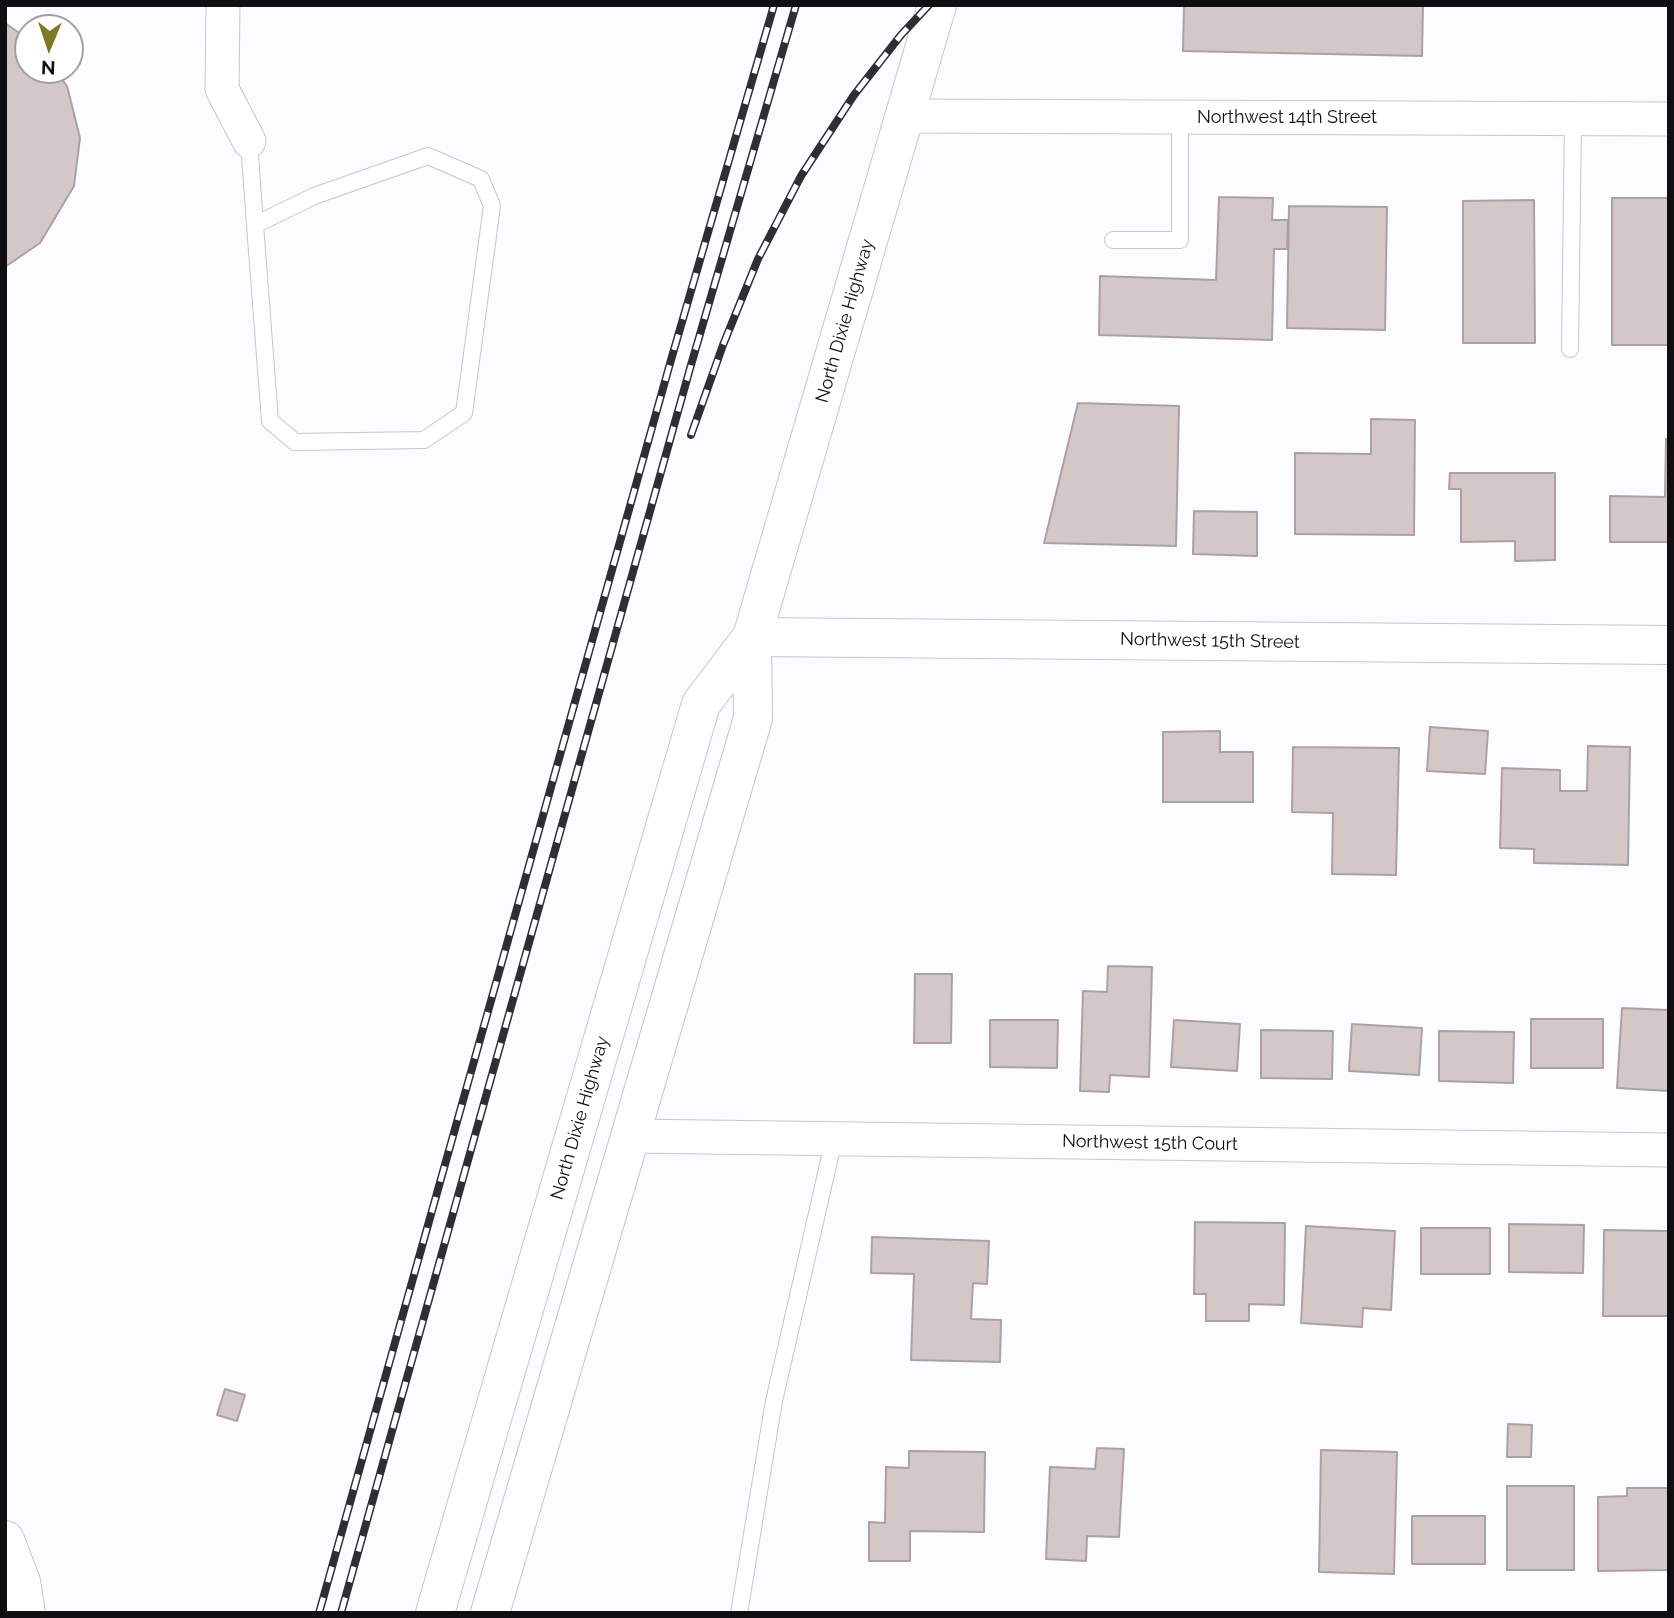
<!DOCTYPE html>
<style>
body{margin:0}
#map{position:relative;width:1674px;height:1618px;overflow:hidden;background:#fcfbff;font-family:Raleway,sans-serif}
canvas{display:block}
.frame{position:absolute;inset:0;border:7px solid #0f0e11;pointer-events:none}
.north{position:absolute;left:14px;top:14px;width:70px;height:70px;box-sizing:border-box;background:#fff;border:2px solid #9f9fa0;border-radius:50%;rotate:182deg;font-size:19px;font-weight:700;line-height:28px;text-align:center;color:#0f0e11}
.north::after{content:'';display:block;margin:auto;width:24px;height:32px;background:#7b7a21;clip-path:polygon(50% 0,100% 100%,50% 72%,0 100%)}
</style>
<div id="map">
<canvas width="1674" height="1618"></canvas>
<div class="frame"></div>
<div class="north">N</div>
</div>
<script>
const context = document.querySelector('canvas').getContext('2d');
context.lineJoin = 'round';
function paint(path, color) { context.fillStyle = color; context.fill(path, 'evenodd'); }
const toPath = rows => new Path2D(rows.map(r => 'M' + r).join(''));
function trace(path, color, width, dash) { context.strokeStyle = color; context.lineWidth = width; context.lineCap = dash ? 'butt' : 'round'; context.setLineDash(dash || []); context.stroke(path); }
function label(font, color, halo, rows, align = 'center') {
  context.font = font + ' Raleway,sans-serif'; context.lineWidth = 7; context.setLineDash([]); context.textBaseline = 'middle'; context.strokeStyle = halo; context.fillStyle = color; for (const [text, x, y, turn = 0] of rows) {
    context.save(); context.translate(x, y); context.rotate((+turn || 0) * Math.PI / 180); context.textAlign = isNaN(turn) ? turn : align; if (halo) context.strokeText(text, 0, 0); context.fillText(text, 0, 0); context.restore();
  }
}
const building = toPath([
 [1184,5,1423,5,1422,56,1183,51,1184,5],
 [5,23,28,39,28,70,55,70,67,86,80,138,74,186,40,243,5,267,5,23],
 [1219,197,1273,198,1272,220,1288,220,1287,249,1274,249,1272,340,1099,335,1100,276,1216,280,1219,197],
 [1612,198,1669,198,1669,345,1612,345,1612,198],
 [1534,200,1535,343,1463,343,1463,201,1534,200],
 [1289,206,1387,207,1385,330,1287,328,1289,206],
 [1078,403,1179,406,1176,546,1044,543,1078,403],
 [1371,419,1415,420,1414,535,1295,534,1295,453,1371,454,1371,419],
 [1666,439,1669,439,1669,542,1610,542,1610,496,1665,497,1666,439],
 [1450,473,1555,473,1555,560,1515,561,1515,541,1461,542,1461,489,1449,489,1450,473],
 [1194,511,1257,512,1257,556,1193,554,1194,511],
 [1430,727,1488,731,1485,774,1427,771,1430,727],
 [1220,731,1220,752,1253,752,1253,802,1163,802,1163,732,1220,731],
 [1588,746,1630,747,1628,865,1534,863,1534,849,1500,848,1502,768,1560,770,1560,791,1587,791,1588,746],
 [1293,747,1399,748,1396,875,1332,874,1333,813,1292,812,1293,747],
 [1108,966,1152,967,1149,1077,1110,1075,1109,1092,1080,1091,1083,991,1107,992,1108,966],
 [915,974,952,974,951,1043,914,1043,915,974],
 [1622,1008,1669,1010,1669,1091,1617,1088,1622,1008],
 [1531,1019,1603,1019,1603,1068,1531,1068,1531,1019],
 [990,1020,1058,1020,1057,1068,990,1067,990,1020],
 [1174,1020,1240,1024,1237,1071,1171,1067,1174,1020],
 [1352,1024,1422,1028,1419,1075,1349,1071,1352,1024],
 [1261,1030,1333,1031,1332,1079,1261,1078,1261,1030],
 [1439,1031,1514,1032,1513,1083,1439,1081,1439,1031],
 [1195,1222,1285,1223,1284,1305,1249,1304,1249,1321,1206,1321,1206,1294,1194,1294,1195,1222],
 [1509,1224,1584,1225,1583,1273,1509,1272,1509,1224],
 [1306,1226,1395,1231,1391,1310,1363,1308,1362,1327,1301,1323,1306,1226],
 [1421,1228,1490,1228,1490,1274,1421,1274,1421,1228],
 [1604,1230,1669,1231,1669,1316,1603,1316,1604,1230],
 [872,1237,989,1241,987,1284,973,1283,971,1319,1001,1320,1000,1362,911,1360,914,1274,871,1273,872,1237],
 [225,1389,245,1395,237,1421,217,1415,225,1389],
 [1508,1424,1532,1425,1531,1457,1507,1457,1508,1424],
 [1097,1448,1124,1449,1119,1537,1087,1536,1086,1561,1046,1559,1050,1467,1095,1469,1097,1448],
 [1321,1450,1397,1452,1394,1574,1319,1572,1321,1450],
 [909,1451,985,1452,984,1532,910,1531,910,1561,869,1561,869,1522,885,1523,886,1467,909,1468,909,1451],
 [1507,1486,1574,1486,1574,1570,1507,1570,1507,1486],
 [1627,1488,1669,1488,1669,1570,1598,1571,1598,1497,1627,1496,1627,1488],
 [1412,1516,1485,1516,1485,1564,1412,1564,1412,1516]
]);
const lane = toPath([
 [249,141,255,225,270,421,295,442,424,440,464,413,492,206,481,179,428,156,314,196,255,225],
 [1113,240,1180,240,1180,117],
 [1570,349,1573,119],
 [739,1613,774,1401,834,1139]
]);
const street = toPath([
 [223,5,222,89,249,141],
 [905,116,1669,119],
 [631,1136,1669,1150]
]);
const secondary = toPath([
 [752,637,1669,645],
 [5,1540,21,1582,26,1613],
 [435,1613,701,704,752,637],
 [490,1613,753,718,752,637,937,5]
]);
const rail = toPath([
 [691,435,723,345,758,259,801,176,854,95,901,35,929,5],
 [319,1613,671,360,774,5],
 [341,1613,691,365,796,5]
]);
const streetNames = [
 ["Northwest 14th Street",1287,118],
 ["North Dixie Highway",845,321,-74],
 ["Northwest 15th Street",1210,641,1],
 ["North Dixie Highway",580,1118,-74],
 ["Northwest 15th Court",1150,1143,1]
];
paint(building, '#d3c8c7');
trace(building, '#aca1a1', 2);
trace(lane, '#c7c5ce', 18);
trace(street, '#c7c5ce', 35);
trace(secondary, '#c7c5ce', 40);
trace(lane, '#fff', 16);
trace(street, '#fff', 33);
trace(secondary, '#fff', 38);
trace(rail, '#2f2e31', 8);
trace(rail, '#fff', 5, [16]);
label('18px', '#0f0e11', '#fff', streetNames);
</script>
